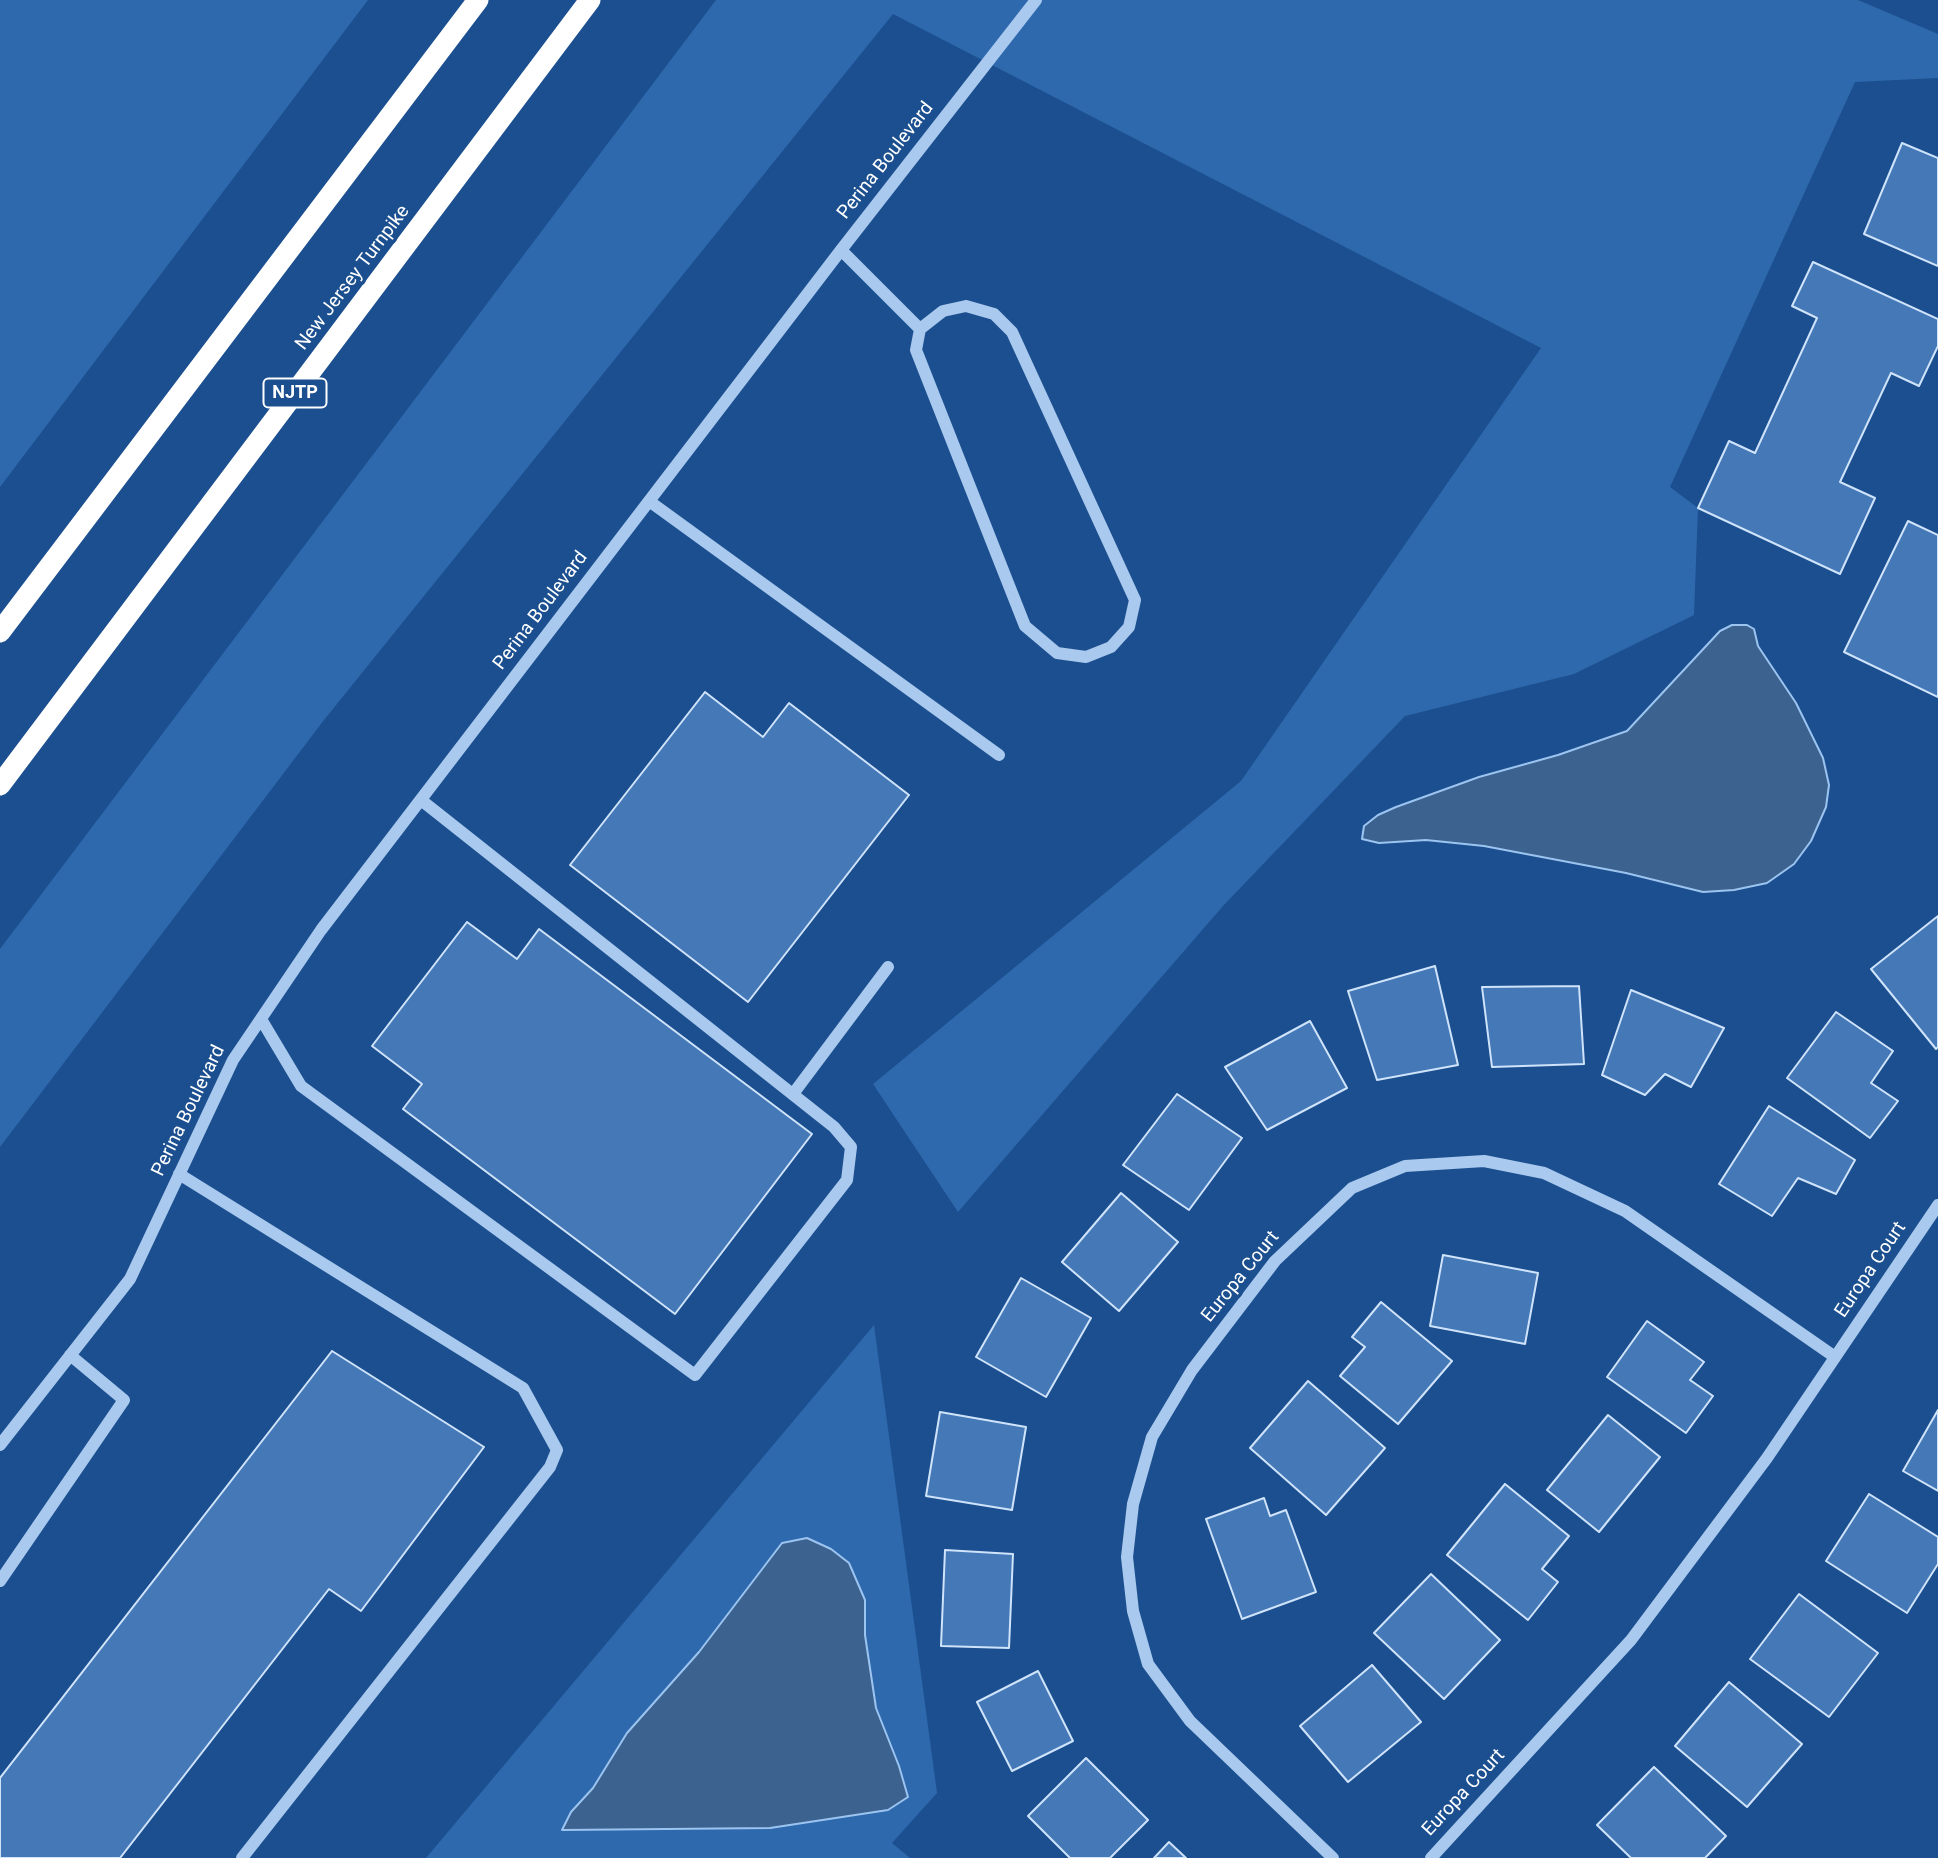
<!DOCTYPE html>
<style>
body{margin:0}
canvas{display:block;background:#1b4f8f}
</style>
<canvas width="1938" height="1858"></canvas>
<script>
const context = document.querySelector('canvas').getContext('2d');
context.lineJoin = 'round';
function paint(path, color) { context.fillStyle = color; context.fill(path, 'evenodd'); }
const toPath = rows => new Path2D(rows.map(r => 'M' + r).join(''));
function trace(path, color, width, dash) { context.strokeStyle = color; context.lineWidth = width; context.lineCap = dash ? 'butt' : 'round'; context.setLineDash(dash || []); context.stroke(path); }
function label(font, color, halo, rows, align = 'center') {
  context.font = font + ' Roboto,sans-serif'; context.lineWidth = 7; context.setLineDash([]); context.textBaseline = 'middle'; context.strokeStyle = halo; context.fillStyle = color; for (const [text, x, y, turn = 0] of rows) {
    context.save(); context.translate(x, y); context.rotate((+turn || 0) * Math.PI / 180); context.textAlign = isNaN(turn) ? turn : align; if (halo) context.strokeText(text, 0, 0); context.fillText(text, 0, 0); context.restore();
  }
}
const green = toPath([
 [0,0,368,0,0,487],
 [716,0,1858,0,1938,34,1938,78,1855,82,1670,487,1698,508,1694,615,1574,674,1405,716,1223,906,958,1212,873,1084,1241,781,1541,348,893,14,324,720,0,1147,0,949],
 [874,1325,937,1793,892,1843,910,1858,426,1858]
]);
const water = toPath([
 [1732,625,1747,625,1754,629,1758,646,1796,703,1823,758,1829,785,1826,807,1811,841,1794,864,1767,883,1734,890,1703,892,1626,873,1484,846,1426,840,1379,843,1362,839,1364,826,1378,815,1396,807,1479,777,1558,755,1627,731,1720,631,1732,625],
 [807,1538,831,1549,849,1563,865,1600,865,1635,876,1708,899,1766,908,1797,888,1810,770,1828,562,1830,571,1812,593,1788,627,1733,699,1652,782,1543,807,1538]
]);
const building = toPath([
 [1902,143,1938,158,1938,266,1864,234,1902,143],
 [1813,262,1938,319,1938,346,1919,386,1891,373,1840,482,1875,498,1840,574,1698,508,1729,441,1755,453,1817,318,1792,306,1813,262],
 [1908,521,1938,535,1938,697,1844,652,1908,521],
 [705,692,763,737,789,703,909,795,748,1002,570,865,705,692],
 [1938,916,1938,1047,1936,1049,1871,969,1938,916],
 [467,922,517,959,539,929,812,1134,675,1314,403,1109,422,1084,372,1046,467,922],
 [1435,966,1458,1065,1377,1080,1348,991,1435,966],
 [1579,986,1584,1064,1492,1067,1482,987,1579,986],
 [1631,990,1724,1028,1691,1087,1665,1074,1645,1095,1602,1075,1631,990],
 [1836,1012,1893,1051,1871,1083,1898,1101,1870,1138,1787,1078,1836,1012],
 [1310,1021,1347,1088,1267,1130,1225,1067,1310,1021],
 [1177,1094,1242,1138,1189,1210,1123,1165,1177,1094],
 [1769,1106,1855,1160,1836,1194,1798,1178,1772,1216,1719,1184,1769,1106],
 [1121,1193,1178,1242,1119,1311,1062,1262,1121,1193],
 [1443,1255,1538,1273,1525,1344,1430,1326,1443,1255],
 [1021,1278,1091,1318,1046,1397,976,1357,1021,1278],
 [1381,1302,1452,1361,1398,1424,1340,1376,1365,1347,1352,1337,1381,1302],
 [1647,1321,1704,1362,1690,1380,1713,1396,1686,1433,1607,1377,1647,1321],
 [332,1351,484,1447,361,1611,329,1589,120,1858,0,1858,0,1778,332,1351],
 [1308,1381,1385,1448,1326,1515,1250,1448,1308,1381],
 [1938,1410,1938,1491,1903,1471,1938,1410],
 [940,1412,1026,1427,1012,1510,926,1496,940,1412],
 [1608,1415,1660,1457,1599,1532,1547,1490,1608,1415],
 [1505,1484,1569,1536,1542,1569,1558,1582,1528,1620,1447,1555,1505,1484],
 [1869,1494,1938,1537,1938,1564,1907,1613,1826,1561,1869,1494],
 [1264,1498,1270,1516,1286,1510,1316,1592,1242,1619,1206,1519,1264,1498],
 [945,1550,1013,1554,1009,1648,941,1646,945,1550],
 [1431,1574,1500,1640,1444,1699,1374,1633,1431,1574],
 [1799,1594,1878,1653,1829,1717,1750,1659,1799,1594],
 [1372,1665,1421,1722,1348,1782,1300,1726,1372,1665],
 [1038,1671,1073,1741,1012,1771,977,1702,1038,1671],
 [1729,1682,1802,1744,1747,1807,1675,1746,1729,1682],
 [1086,1758,1148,1820,1110,1858,1070,1858,1028,1816,1086,1758],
 [1654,1767,1726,1836,1705,1858,1631,1858,1597,1825,1654,1767],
 [1169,1842,1186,1858,1154,1858,1169,1842]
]);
const minor = toPath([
 [841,250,920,329],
 [966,306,994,314,1012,332,1135,600,1129,627,1111,647,1086,657,1057,653,1025,626,916,350,920,329,943,311,966,306],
 [649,501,999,755],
 [261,1019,301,1086,695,1375,847,1180,851,1147,834,1127,421,800],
 [793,1094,888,967],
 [179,1174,523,1388,557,1450,550,1467,242,1858],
 [0,1445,130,1279,233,1060,321,930,841,250,1036,0],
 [0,1581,124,1400,70,1355],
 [1333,1858,1190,1721,1148,1664,1133,1611,1127,1557,1133,1504,1152,1437,1192,1370,1275,1261,1352,1188,1405,1166,1484,1161,1544,1173,1625,1211,1835,1357],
 [1431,1858,1631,1640,1767,1458,1938,1205]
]);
const highway = toPath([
 [0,632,478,0],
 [0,785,590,0]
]);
const shields = [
 [295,393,63]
];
const shieldNames = [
 ["NJTP",295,393]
];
const streetNames = [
 ["Perina Boulevard",886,161,-52],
 ["New Jersey Turnpike",353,278,-53],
 ["Perina Boulevard",541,611,-53],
 ["Perina Boulevard",189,1111,-64],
 ["Europa Court",1871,1270,-56],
 ["Europa Court",1241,1277,-51],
 ["Europa Court",1464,1793,-47]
];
paint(green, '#2e69ad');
paint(water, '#3c6290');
trace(water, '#9cc4f0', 2);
paint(building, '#4478b7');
trace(building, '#cfe3fa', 2);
trace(minor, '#a9c9ee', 12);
trace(highway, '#fff', 21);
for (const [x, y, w] of shields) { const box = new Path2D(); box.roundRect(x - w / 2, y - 14.5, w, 29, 5); context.fillStyle = '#1b4f8f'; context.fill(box); trace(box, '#fff', 2); }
label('bold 18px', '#fff', null, shieldNames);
label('19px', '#fff', '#1b4f8f', streetNames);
</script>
